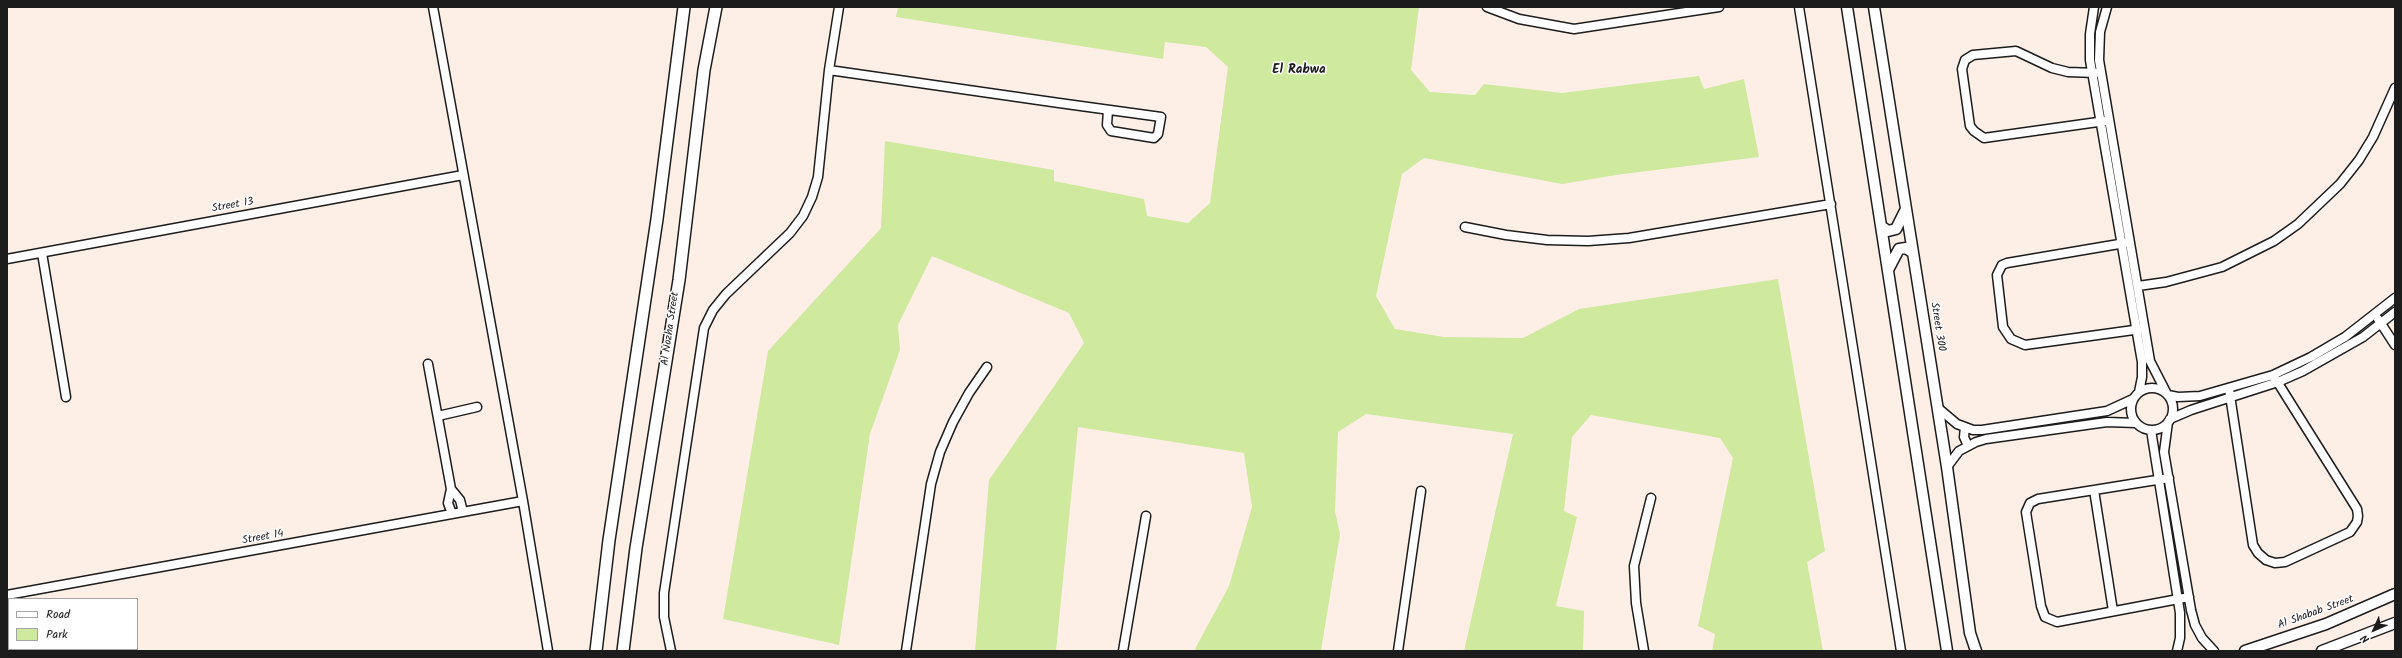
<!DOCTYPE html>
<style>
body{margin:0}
#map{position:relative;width:2402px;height:658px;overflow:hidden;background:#feefe6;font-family:Kalam,sans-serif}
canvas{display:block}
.frame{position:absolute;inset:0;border:8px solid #1c1c1c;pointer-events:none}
.legend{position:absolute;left:8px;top:598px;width:130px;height:52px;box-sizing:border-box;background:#fff;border:1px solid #a4a4a4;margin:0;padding:5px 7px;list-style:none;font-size:12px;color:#1c1c1c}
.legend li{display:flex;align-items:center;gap:8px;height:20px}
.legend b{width:20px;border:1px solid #a4a4a4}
.north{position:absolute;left:2354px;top:610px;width:40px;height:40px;-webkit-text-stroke:3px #fff;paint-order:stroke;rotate:225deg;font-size:11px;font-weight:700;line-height:16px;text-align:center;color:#1c1c1c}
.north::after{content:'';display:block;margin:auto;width:14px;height:18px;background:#1c1c1c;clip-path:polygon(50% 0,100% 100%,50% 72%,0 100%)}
</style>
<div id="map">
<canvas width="2402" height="658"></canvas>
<div class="frame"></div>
<ul class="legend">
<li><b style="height:5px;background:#fff"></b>Road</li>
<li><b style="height:11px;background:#cfe99f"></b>Park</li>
</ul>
<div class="north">N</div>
</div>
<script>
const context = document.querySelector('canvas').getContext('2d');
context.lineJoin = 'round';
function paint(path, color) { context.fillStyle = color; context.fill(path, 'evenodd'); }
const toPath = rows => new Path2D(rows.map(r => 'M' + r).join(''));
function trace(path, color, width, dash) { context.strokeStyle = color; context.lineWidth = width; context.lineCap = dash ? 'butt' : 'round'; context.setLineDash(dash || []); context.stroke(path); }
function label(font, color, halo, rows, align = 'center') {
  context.font = font + ' Kalam,sans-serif'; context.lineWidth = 3; context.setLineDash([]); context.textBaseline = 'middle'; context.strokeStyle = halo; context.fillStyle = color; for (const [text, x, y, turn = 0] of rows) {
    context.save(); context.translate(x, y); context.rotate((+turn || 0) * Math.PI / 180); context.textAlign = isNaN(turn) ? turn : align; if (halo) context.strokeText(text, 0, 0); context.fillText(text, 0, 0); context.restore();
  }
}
const green = toPath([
 [898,7,1419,7,1411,70,1430,92,1475,95,1484,84,1562,93,1699,76,1704,89,1744,79,1759,157,1616,175,1562,184,1424,158,1402,174,1376,296,1395,329,1444,337,1523,338,1579,309,1778,279,1825,551,1807,562,1823,651,1712,651,1715,634,1698,626,1733,458,1720,438,1591,415,1572,437,1564,511,1577,517,1556,606,1584,611,1583,651,1464,651,1513,434,1366,414,1338,432,1335,511,1340,534,1321,651,1195,651,1196,647,1229,586,1252,507,1244,453,1078,427,1056,651,975,651,989,480,1084,343,1069,313,932,256,898,325,900,350,870,434,839,645,723,619,768,351,881,228,885,141,1054,170,1054,181,1144,199,1147,216,1188,223,1210,203,1228,67,1206,47,1165,42,1163,59,896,17]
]);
const minor = toPath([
 [433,7,523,501,548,651],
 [1487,7,1519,19,1574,29,1719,7],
 [1799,7,1901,651],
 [2094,7,2090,34,2090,60,2142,362,2142,377,2139,392],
 [2107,7,2100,32,2099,60,2150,361,2167,394],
 [829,70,1059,103,1161,117,1158,134,1154,138,1111,131,1107,125,1108,110],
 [2096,73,2068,72,2052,68,2016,51,1973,55,1965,60,1962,69,1970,126,1974,131,1984,138,2105,121],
 [1465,227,1506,235,1547,240,1588,241,1629,238,1831,204],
 [2125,243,2007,263,2002,265,1997,275,2003,327,2011,339,2025,345,2141,329],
 [42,253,66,397],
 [7,259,463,175],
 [2138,286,2166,282,2222,267,2274,241,2298,224,2340,184,2359,160,2373,137,2395,88],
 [2378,319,2395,345],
 [428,364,451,489,448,503,452,514],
 '2131 409a21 21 0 1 1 42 0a21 21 0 1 1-42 0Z',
 [2229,389,2253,545,2258,553,2266,560,2275,563,2285,562,2350,532,2357,522,2358,516,2357,509,2273,375],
 [2168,395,2178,397,2200,396,2273,375,2311,357,2345,337,2395,298],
 [1938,408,1957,424,1973,430,1982,430,2107,411,2133,399],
 [438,416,477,407],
 [2170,419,2191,410,2278,382,2303,371,2363,337,2395,312],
 [2168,422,2164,452,2191,610,2195,625,2202,638,2214,651],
 [1965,427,1964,437,1968,446],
 [2151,430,2180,613,2180,638,2177,651],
 [1947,467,1959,451,1976,442,1986,439,2107,422,2136,423],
 [2169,478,2038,499,2030,503,2026,512,2041,606,2045,617,2057,622,2189,597],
 [451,489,460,500,463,512],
 [2094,490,2113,611],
 [7,595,523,501],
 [671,651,664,617,664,593,704,328,713,310,726,294,790,233,803,216,812,197,818,177,829,70,839,7],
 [906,651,931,484,940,452,953,422,969,393,987,367],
 [1123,651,1146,516],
 [1398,651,1421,491],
 [1644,651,1636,603,1634,566,1651,498]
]);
const tertiary = toPath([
 [1847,7,1947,651],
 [1874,7,1947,467,1970,633,1976,651],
 [1881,226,1888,231,1896,229,1905,211],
 [1888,270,1899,249,1906,248,1912,252],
 [2245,651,2326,624,2395,594],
 [2322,651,2395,623]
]);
const secondary = toPath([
 [596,651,609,540,657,219,684,7],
 [623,651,636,548,679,280,704,70,716,7]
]);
const streetNames = [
 ["Street 13",233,206,-10],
 ["Street 300",1937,327,81],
 ["Al Nozha Street",671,329,-82],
 ["Street 14",263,538,-10],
 ["Al Shabab Street",2316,613,-20]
];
const quarterNames = [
 ["El Rabwa",1299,71]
];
paint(green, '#cfe99f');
trace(minor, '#1c1c1c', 11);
trace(tertiary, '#1c1c1c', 13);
trace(secondary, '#1c1c1c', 14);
trace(minor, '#fff', 8);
trace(tertiary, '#fff', 10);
trace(secondary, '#fff', 11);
label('11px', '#1c1c1c', '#fff', streetNames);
label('bold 13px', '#1c1c1c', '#fff', quarterNames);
</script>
